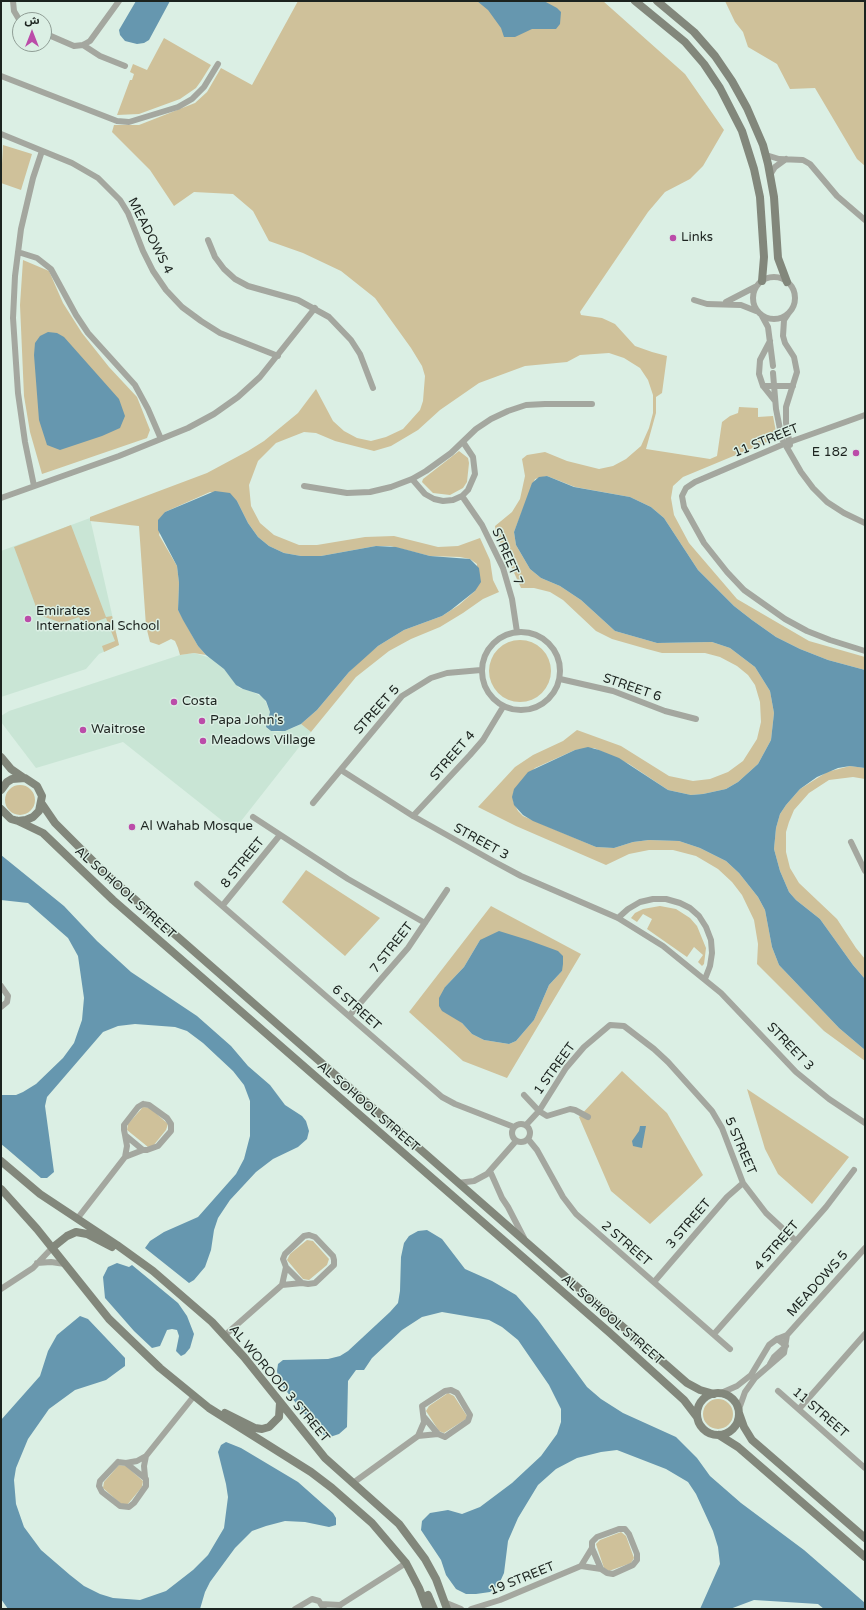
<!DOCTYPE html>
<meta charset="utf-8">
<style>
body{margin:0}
#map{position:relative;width:866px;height:1610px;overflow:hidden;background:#dbefe4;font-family:"Varela Round","Noto Sans Arabic",sans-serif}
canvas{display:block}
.frame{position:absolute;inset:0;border:2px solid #1c231f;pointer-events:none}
.north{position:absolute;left:12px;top:12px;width:40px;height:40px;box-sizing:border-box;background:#dbefe4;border:1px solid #8f9d95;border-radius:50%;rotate:0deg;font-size:11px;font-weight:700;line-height:16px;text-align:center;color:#1c231f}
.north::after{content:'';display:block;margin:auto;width:14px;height:18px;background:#bb4ca9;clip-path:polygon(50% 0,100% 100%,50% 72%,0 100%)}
</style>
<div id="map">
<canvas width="866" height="1610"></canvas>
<div class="frame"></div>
<div class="north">ش</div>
</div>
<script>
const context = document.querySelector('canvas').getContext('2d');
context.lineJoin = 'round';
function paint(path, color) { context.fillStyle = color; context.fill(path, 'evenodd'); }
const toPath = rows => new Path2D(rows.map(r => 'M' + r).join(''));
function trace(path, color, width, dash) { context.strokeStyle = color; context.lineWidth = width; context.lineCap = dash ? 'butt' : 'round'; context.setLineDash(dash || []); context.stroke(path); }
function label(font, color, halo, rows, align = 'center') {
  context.font = font + ' "Varela Round",sans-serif'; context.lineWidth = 3; context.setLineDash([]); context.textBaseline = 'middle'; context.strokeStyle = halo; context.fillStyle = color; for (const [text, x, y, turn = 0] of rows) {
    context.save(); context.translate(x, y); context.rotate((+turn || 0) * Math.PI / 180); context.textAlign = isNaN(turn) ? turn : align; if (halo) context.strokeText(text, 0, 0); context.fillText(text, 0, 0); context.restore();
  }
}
const built = toPath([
 [90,518,119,645,99,654,86,669,1,697,1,551],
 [194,653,211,658,224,669,239,688,253,692,264,698,270,712,266,728,271,731,278,732,293,728,301,724,311,732,234,830,123,742,36,768,1,722,1,716,9,711,180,655]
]);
const green = toPath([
 [298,1,603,1,685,74,724,130,703,166,690,179,665,192,648,212,580,312,581,315,602,318,615,324,635,346,652,352,667,356,662,393,656,397,656,413,646,449,710,459,717,456,722,422,730,416,738,413,739,407,758,408,758,417,773,416,776,432,772,440,683,477,673,486,671,498,674,515,689,543,737,599,809,641,865,657,865,670,828,660,800,649,776,637,752,620,734,606,698,570,664,518,651,507,630,497,575,487,547,476,535,479,514,532,516,545,530,569,541,578,560,586,581,600,615,631,657,643,712,642,730,648,755,667,770,691,774,713,771,740,758,764,738,782,726,789,703,794,691,795,668,790,629,764,594,748,575,750,535,768,513,793,513,801,518,811,523,816,596,847,614,848,633,842,649,840,679,841,700,848,726,861,739,873,758,897,765,910,772,947,779,965,839,1028,865,1050,865,1061,824,1031,757,964,758,944,754,920,742,895,732,882,718,869,696,856,673,850,649,850,629,854,606,865,516,826,478,807,515,767,533,755,563,741,577,730,621,746,669,776,693,781,710,779,728,772,743,761,757,739,761,722,760,702,755,685,748,675,737,666,720,657,705,653,662,653,647,649,612,639,596,631,563,600,550,592,534,588,521,588,496,533,495,526,512,512,520,499,525,476,522,459,527,455,545,452,567,461,599,469,613,466,626,459,641,446,649,428,653,413,653,395,648,380,640,368,624,358,609,353,580,355,567,362,525,366,479,383,440,410,418,430,391,446,374,451,335,441,316,433,304,432,276,443,258,461,249,485,251,506,260,523,274,535,299,545,317,545,365,537,394,536,438,547,458,546,480,538,490,560,493,580,499,592,483,599,463,613,440,627,411,639,389,651,356,677,311,732,301,724,317,710,349,672,363,658,378,646,404,630,442,616,459,605,475,591,477,564,470,559,460,557,430,556,390,546,376,546,321,556,301,556,284,553,269,546,258,537,248,523,237,501,210,492,165,512,159,535,177,566,179,583,178,610,198,646,206,655,194,653,180,655,178,648,175,641,171,639,159,645,150,642,146,626,139,526,90,521,90,517,207,473,248,451,264,441,298,413,316,389,333,421,344,431,357,438,371,441,386,437,403,429,420,410,423,401,425,376,422,366,411,348,375,298,341,271,303,253,269,241,253,211,233,194,194,192,174,206,150,170,112,132,114,125,139,125,195,103,207,92,221,68,252,85],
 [725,1,865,1,865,166,857,159,815,88,790,89,777,64,748,47,743,32,735,22],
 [164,38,211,65,201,81,196,88,180,99,139,114,117,115,130,80,132,80,134,74,130,72,133,64,147,70],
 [3,145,32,154,21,190,1,183],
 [23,260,49,271,63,303,82,333,109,367,137,397,150,430,147,438,42,474,30,432,24,396,20,305],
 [459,451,468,458,469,463,467,482,463,488,450,495,433,493,422,482,423,479],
 [71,525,106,617,112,616,119,645,104,652,102,646,115,641,106,618,83,626,79,617,62,623,39,615,14,547],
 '489 671a31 31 0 1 1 62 0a31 31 0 1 1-62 0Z',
 [850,766,865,768,865,779,853,777,829,780,809,793,794,810,789,822,786,832,786,852,790,868,799,883,837,919,856,948,865,959,865,979,853,965,820,919,796,900,789,892,780,871,774,849,776,828,780,814,786,805,800,789,827,772],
 '5 800a15 15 0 1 1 30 0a15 15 0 1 1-30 0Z',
 [306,870,380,918,345,956,282,902],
 [491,906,581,954,507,1078,463,1061,409,1012],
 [480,940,562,971,549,985,534,1020,516,1041,509,1044,484,1040,472,1034,462,1023,445,987,464,967],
 [660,906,676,909,690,918,697,926,706,948,704,964,702,966,698,962,703,955,694,947,687,957,647,929,652,919,643,914,637,922,631,918,635,913,643,909],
 [622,1071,667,1113,703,1175,650,1224,611,1191,579,1117],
 [747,1089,849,1157,812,1204,778,1174,765,1149],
 [143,1107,150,1108,168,1124,166,1130,153,1146,148,1147,127,1130,128,1124],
 [307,1240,313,1241,329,1259,327,1265,309,1280,303,1279,287,1260,290,1254],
 [448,1393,454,1396,467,1416,466,1419,444,1433,439,1431,426,1411,429,1406],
 '703 1414a15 15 0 1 1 30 0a15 15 0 1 1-30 0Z',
 [119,1465,126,1466,143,1481,142,1487,127,1505,121,1504,103,1488,104,1482],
 [621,1532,626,1536,634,1558,631,1563,609,1571,604,1568,596,1544,600,1540]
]);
const water = toPath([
 [136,1,170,1,149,40,144,43,137,44,125,41,120,35,119,30],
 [477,1,544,1,557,8,561,12,560,24,556,29,532,29,515,37,504,37,501,28,488,10],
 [48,332,57,333,64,337,119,399,125,416,120,428,102,436,60,450,47,445,39,420,34,355,35,343,40,336],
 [547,476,574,487,630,497,651,507,664,518,698,570,734,606,752,620,776,637,800,649,828,660,865,670,865,768,850,766,838,768,817,777,800,789,786,805,780,814,776,828,774,849,780,871,789,892,796,900,820,919,853,965,865,979,865,1050,839,1028,779,965,772,947,765,910,758,897,739,873,726,861,700,848,679,841,649,840,633,842,614,848,596,847,533,821,523,815,514,805,512,797,514,789,528,772,575,750,588,747,599,750,619,758,668,790,691,795,703,794,726,789,738,782,758,764,771,740,774,713,770,691,755,667,730,648,712,642,657,643,615,631,581,600,560,586,541,578,530,569,516,545,514,532,532,483,539,477],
 [215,491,230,493,237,501,248,523,258,537,269,546,284,553,301,556,321,556,376,546,396,547,430,556,470,559,479,568,481,582,475,591,451,610,442,616,404,630,378,646,349,672,317,710,301,724,285,731,271,731,266,727,270,712,266,701,259,694,243,689,236,685,224,669,206,655,198,646,183,620,178,610,179,583,177,566,158,530,158,520,165,512],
 [1,855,64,906,97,941,131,972,197,1016,231,1046,248,1066,270,1085,285,1105,302,1116,306,1121,309,1131,307,1139,298,1147,273,1159,256,1172,230,1200,218,1218,214,1230,211,1250,205,1267,194,1280,189,1283,145,1248,150,1241,164,1232,198,1217,236,1174,244,1159,250,1136,250,1101,244,1085,233,1071,203,1043,187,1031,175,1027,135,1024,118,1026,103,1032,47,1097,45,1106,54,1172,47,1178,41,1178,6,1148,1,1144,1,1095,16,1095,23,1092,36,1084,63,1058,74,1043,82,1020,84,998,78,956,68,938,28,903,1,900],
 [499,931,528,940,558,951,563,956,563,964,562,971,549,985,534,1020,516,1041,509,1044,484,1040,472,1034,462,1023,442,1011,439,1006,439,998,445,987,464,967,480,940],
 [640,1126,646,1126,642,1148,633,1146,632,1141,639,1131],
 [427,1230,442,1239,465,1269,492,1281,516,1295,538,1320,587,1387,601,1399,623,1413,676,1437,697,1458,710,1476,741,1503,804,1550,865,1603,865,1609,824,1609,818,1604,754,1600,730,1609,700,1609,720,1564,718,1547,713,1531,696,1494,688,1482,666,1469,617,1450,601,1452,577,1458,556,1469,538,1485,518,1518,508,1541,504,1573,499,1584,490,1592,476,1594,466,1594,456,1589,446,1575,441,1560,421,1530,422,1521,430,1513,448,1510,462,1514,480,1507,512,1483,541,1456,557,1434,561,1422,561,1409,549,1385,518,1340,502,1327,489,1320,442,1312,422,1317,402,1330,372,1358,364,1370,356,1370,348,1381,347,1427,339,1434,330,1437,321,1434,279,1382,277,1371,278,1364,283,1360,328,1359,340,1356,348,1351,390,1312,398,1303,400,1291,401,1257,404,1243,409,1236,418,1231],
 [117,1263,129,1267,132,1265,178,1303,187,1316,194,1334,190,1348,185,1354,181,1356,176,1351,179,1336,177,1330,172,1329,167,1330,160,1346,152,1348,134,1331,105,1298,103,1277,108,1267],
 [80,1316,88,1319,125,1358,125,1366,106,1380,75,1390,49,1409,28,1439,16,1468,14,1480,16,1504,24,1527,41,1550,70,1575,84,1586,100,1594,113,1598,140,1600,166,1591,193,1570,208,1555,224,1528,228,1497,226,1484,218,1452,221,1445,226,1442,241,1448,298,1482,333,1513,336,1518,336,1525,329,1527,305,1522,285,1521,266,1526,252,1531,235,1548,210,1582,205,1592,200,1609,8,1609,1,1599,1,1420,40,1376,48,1351,57,1335]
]);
const street = toPath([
 [13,1,14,11,20,21],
 [44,33,74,46,83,45,90,41,119,1],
 [83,45,100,56,125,66],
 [1,76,117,121,129,122,178,107,192,99,204,87,218,64],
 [1,134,72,163,98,178,120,200,128,213,143,251,153,271,166,290,182,307,201,321,220,333,278,356],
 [766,155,779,159,803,160,810,164,837,196,865,220],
 [770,175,775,167,786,159],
 [208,240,215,257,224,269,235,279,248,286,298,300,329,317,351,340,360,354,373,388],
 [18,252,37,258,51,269,76,315,88,333,135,385,148,409,161,439],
 '753 298a21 21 0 1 1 42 0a21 21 0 1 1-42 0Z',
 [694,300,707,304,741,305,756,311],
 [726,302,755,287],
 [788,314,784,320,783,336,785,343,794,357,797,372,786,407,786,423,790,445],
 [762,316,768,327,773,366],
 [770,341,760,360,759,374,763,386,775,401],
 [773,373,776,409,782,439,801,472,813,488,827,502,844,513,865,523],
 [763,386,793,386],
 [865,415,784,444,695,482,686,488,682,496,684,507,704,543,727,572,744,590,785,619,807,631,830,640,865,651],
 [412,479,425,494,434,499,443,501,453,500,462,496,468,490,475,474,473,457,463,442],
 [34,486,25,442,18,393,13,318,15,276,21,229,33,178,42,151],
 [304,486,347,493,370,492,391,487,412,479,426,471,451,453,476,429,491,419,508,411,526,405,545,404,592,404],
 [462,496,482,525,503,568,512,599,517,632],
 [1,498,119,456,188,428,214,414,238,397,260,377,315,308],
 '482 671a39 39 0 1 1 78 0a39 39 0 1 1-78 0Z',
 [560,679,613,691,665,711,696,719],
 [341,770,413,816,493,861,521,876,618,918,663,946,721,993,796,1072,829,1099,865,1123],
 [313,803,402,696,431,678,447,673,481,670],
 [413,816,470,755,483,740,503,707],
 [253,817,348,879,425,923],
 [851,842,865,871],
 [197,884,442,1097,455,1104,514,1127],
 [223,905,280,835],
 [618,918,628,909,640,902,653,899,666,899,680,903,690,908,699,916,706,927,711,940,712,953,710,966,705,979],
 [1,986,8,996,7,1002,1,1007],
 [349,1016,408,948,447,890],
 [524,1095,539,1111,547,1116,570,1109,575,1110,588,1117],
 [143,1104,149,1105,167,1118,171,1124,171,1131,158,1146,147,1150,143,1150,125,1135,124,1130,124,1125,138,1107,143,1104],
 '512 1133a9 9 0 1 1 18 0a9 9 0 1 1-18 0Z',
 [526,1125,539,1111,566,1068,584,1047,610,1025,624,1026,654,1049,668,1062,712,1111,722,1128,743,1183,766,1213,796,1241],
 [528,1139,537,1150,563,1197,576,1214,730,1349],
 [125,1157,143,1150],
 [490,1171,502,1198,508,1207,524,1238],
 [458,1183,474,1181,487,1174,516,1141],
 [77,1219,125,1157,127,1146,125,1135],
 [309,1235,315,1237,333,1256,334,1260,334,1265,315,1283,308,1284,302,1283,286,1267,283,1259,285,1254,304,1236,309,1235],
 [37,1263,51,1262,65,1264],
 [654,1282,727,1197,743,1183],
 [282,1285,286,1267],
 [1,1289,33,1268,52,1248],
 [714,1334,826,1207,854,1170],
 [224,1336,282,1285,302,1283],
 [770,1364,774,1357,786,1346,777,1339],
 [778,1391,865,1468],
 [721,1393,737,1386,751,1375,769,1345,777,1339,787,1335,865,1248],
 [739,1409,745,1392,755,1378,784,1353,787,1335],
 [799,1409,865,1334],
 [418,1436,424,1422,422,1406,445,1391,451,1390,457,1393,470,1415,468,1421,445,1437,438,1434,424,1417],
 [118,1462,126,1463,146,1479,146,1486,134,1503,129,1507,120,1506,102,1492,99,1486,100,1481,118,1462],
 [126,1463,137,1461,146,1456],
 [145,1477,144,1466,146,1456,194,1396],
 [353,1483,418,1436,438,1434],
 [619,1529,625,1529,629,1534,637,1554,637,1560,633,1565,613,1574,607,1573,601,1569,592,1548,592,1542,597,1537,619,1529],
 [581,1566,592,1548],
 [444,1602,461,1609],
 [321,1604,340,1605],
 [295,1609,312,1599,319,1601,324,1609],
 [338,1609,340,1605,406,1563],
 [471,1609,500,1600,581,1566,601,1569]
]);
const secondary = toPath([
 [635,1,685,42,704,64,720,88,742,131,754,169,760,197,764,257,762,281],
 [657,1,694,32,715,56,732,81,747,108,763,145,768,164,774,197,778,258,787,282],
 [1,757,11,769,24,778],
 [1,790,7,782,12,779,25,778,37,786,42,796,39,811,33,817,26,820,18,821,11,819,1,809],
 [42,804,55,823,107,875,687,1383,700,1390,714,1394],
 [18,821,43,833,113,900,610,1333,684,1400,697,1417],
 [1,1161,40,1194,117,1245,153,1271,212,1322,244,1357,325,1458,399,1524,425,1559,436,1579,447,1609],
 [1,1189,37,1229,109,1319,160,1368,209,1408,311,1472,332,1488,372,1523,406,1563,419,1588,427,1609],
 [52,1248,67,1236,76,1232,87,1234,112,1247],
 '697 1414a21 21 0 1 1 42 0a21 21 0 1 1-42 0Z',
 [225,1413,255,1428,262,1429,269,1427,279,1417,280,1403],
 [739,1413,744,1427,752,1440,865,1538],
 [719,1435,738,1447,865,1557],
 [428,1595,434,1609]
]);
const markers = [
 [673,238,4,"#bb4ca9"],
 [856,453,4,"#bb4ca9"],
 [28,619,4,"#bb4ca9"],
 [174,702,4,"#bb4ca9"],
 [202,721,4,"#bb4ca9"],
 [83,730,4,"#bb4ca9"],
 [203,741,4,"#bb4ca9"],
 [132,827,4,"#bb4ca9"]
];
const streetNames = [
 ["MEADOWS 4",150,236,63],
 ["11 STREET",766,441,-22],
 ["STREET 7",507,557,67],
 ["STREET 6",632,688,19],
 ["STREET 5",377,710,-48],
 ["STREET 4",453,756,-49],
 ["STREET 3",481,842,29],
 ["8 STREET",243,863,-51],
 ["AL SOHOOL STREET",125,893,42],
 ["7 STREET",392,948,-52],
 ["6 STREET",356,1008,42],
 ["STREET 3",790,1047,46],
 ["1 STREET",555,1069,-54],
 ["AL SOHOOL STREET",368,1107,41],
 ["5 STREET",740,1146,67],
 ["3 STREET",689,1224,-49],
 ["2 STREET",626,1244,41],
 ["4 STREET",777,1246,-49],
 ["MEADOWS 5",818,1284,-48],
 ["AL SOHOOL STREET",612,1320,41],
 ["AL WOROOD 3 STREET",279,1384,50],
 ["11 STREET",820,1413,41],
 ["19 STREET",522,1579,-22]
];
const poiNames = [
 ["Links",681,238],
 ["E 182",848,453,"right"],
 ["Emirates",36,612],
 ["International School",36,627],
 ["Costa",182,702],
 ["Papa John's",210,721],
 ["Waitrose",91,730],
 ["Meadows Village",211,741],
 ["Al Wahab Mosque",140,827]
];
paint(built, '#c9e5d5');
paint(green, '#cfc19a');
paint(water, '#6697af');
trace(street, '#a4a79f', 6);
trace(secondary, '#82877b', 8);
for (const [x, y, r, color] of markers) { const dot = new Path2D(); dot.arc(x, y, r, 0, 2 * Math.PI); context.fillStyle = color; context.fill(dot); trace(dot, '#dbefe4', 1.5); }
label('13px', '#1c231f', '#dbefe4', streetNames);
label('13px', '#1c231f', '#dbefe4', poiNames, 'left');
</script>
